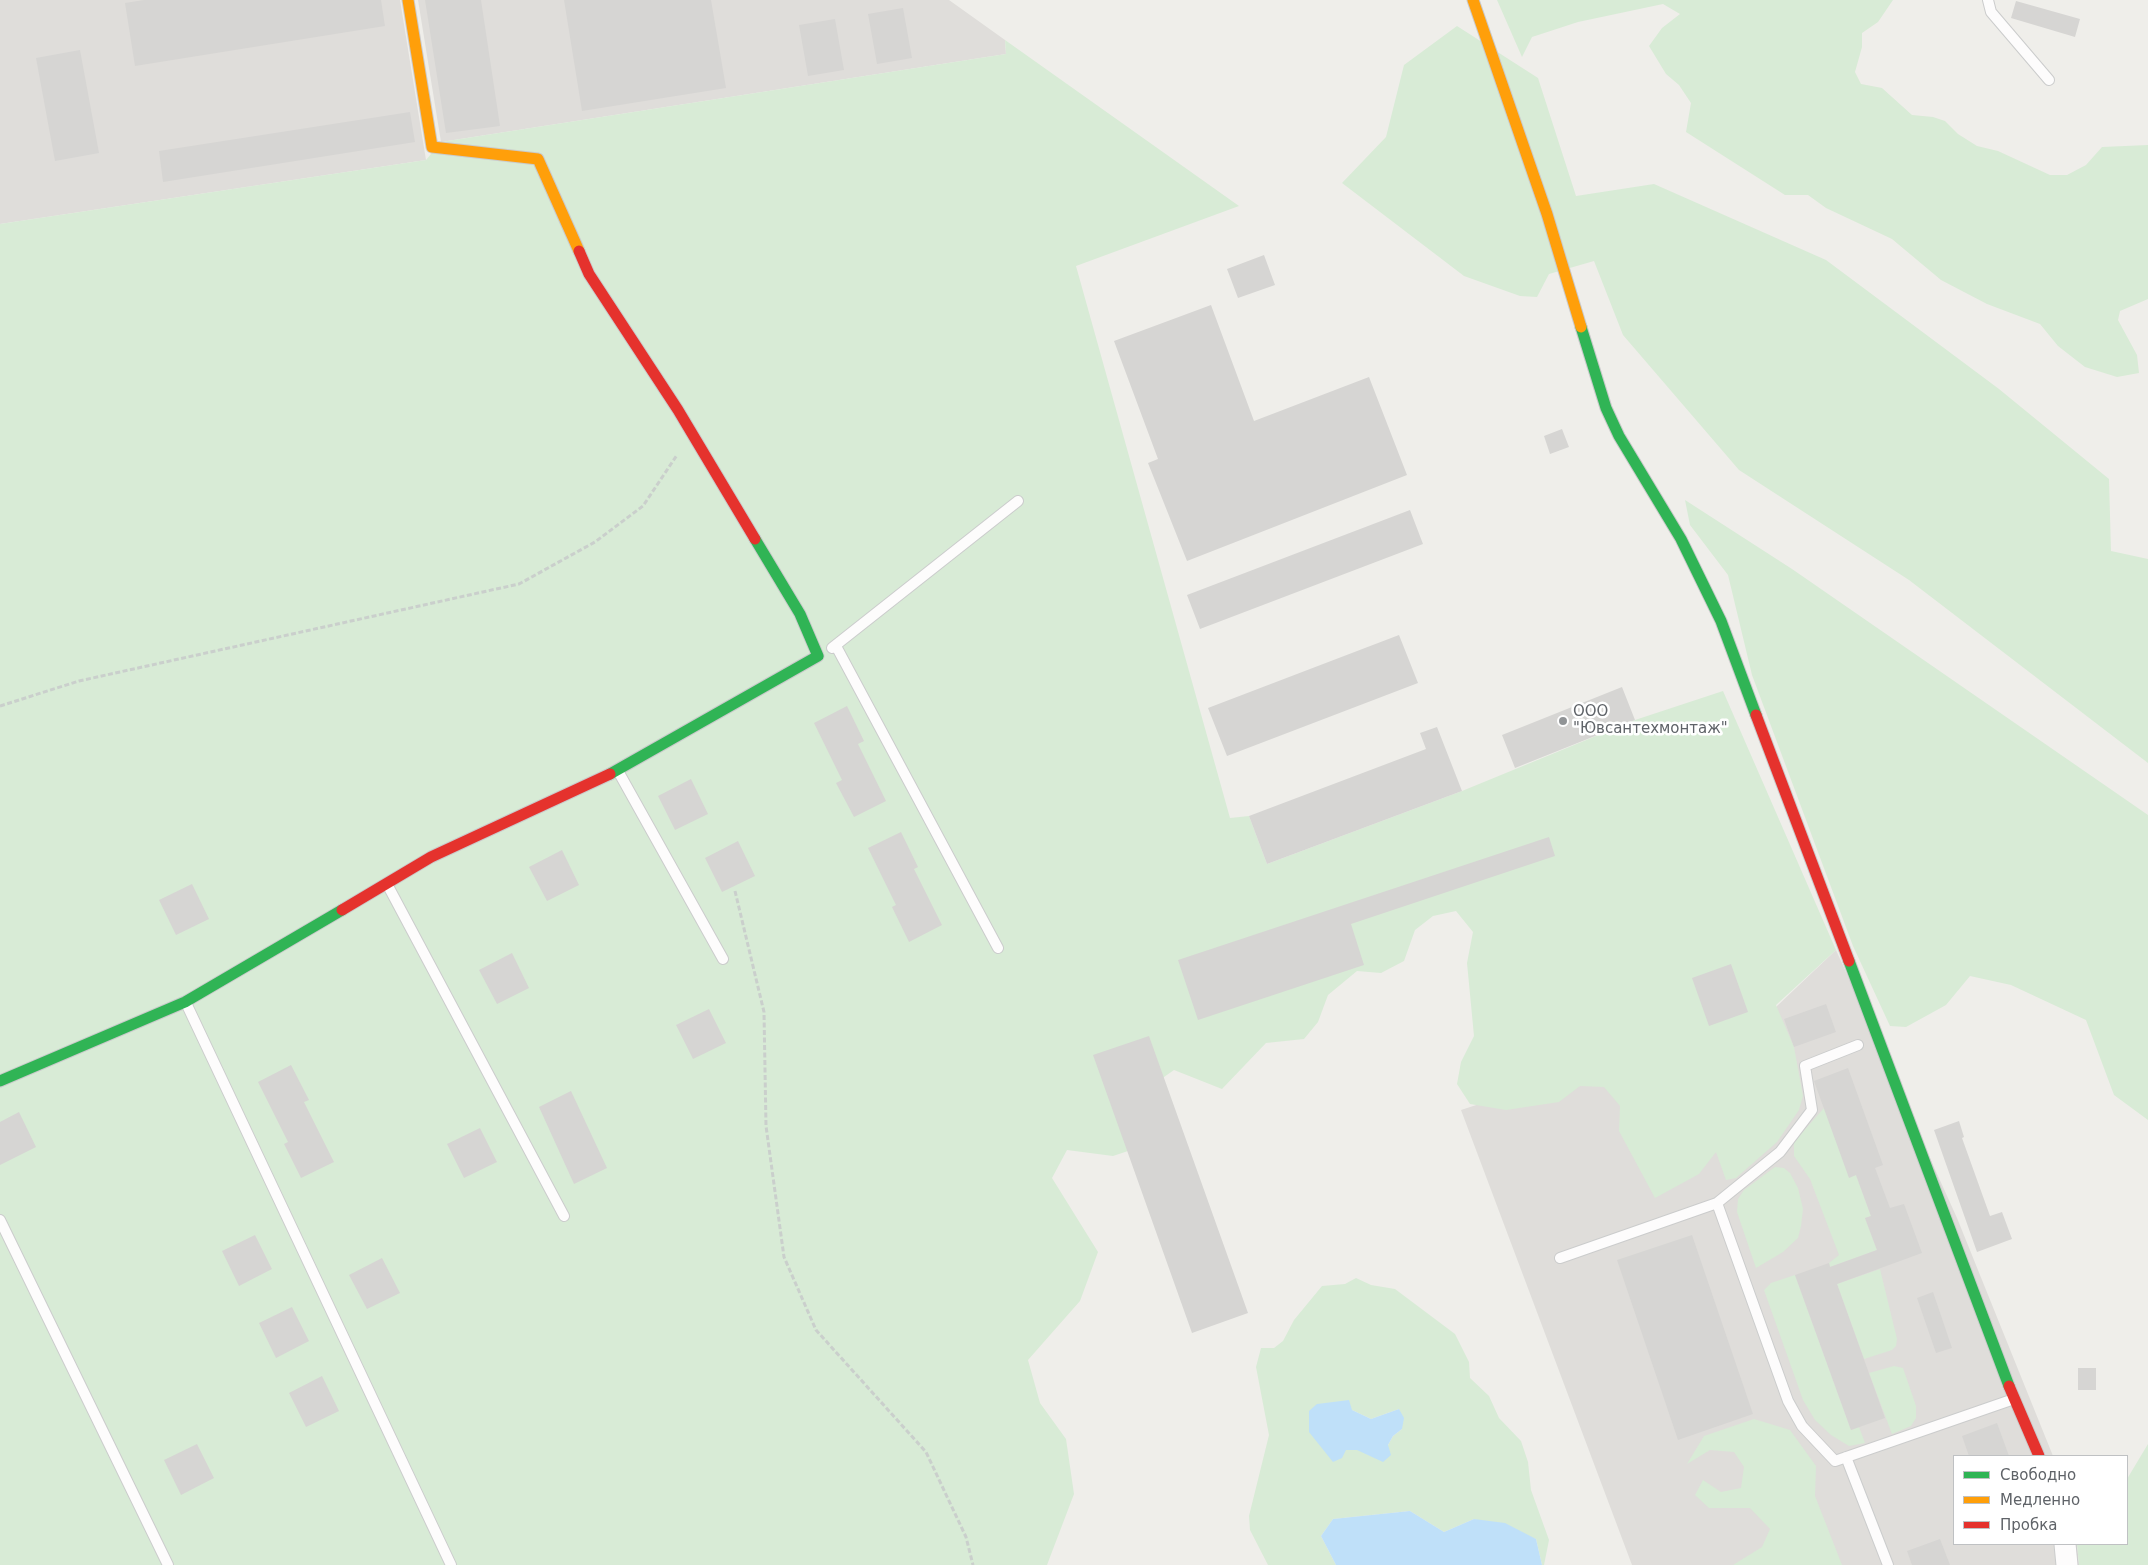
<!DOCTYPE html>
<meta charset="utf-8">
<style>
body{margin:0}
#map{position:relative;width:2148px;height:1565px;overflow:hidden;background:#efeeea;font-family:"DejaVu Sans",sans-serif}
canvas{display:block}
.legend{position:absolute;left:1953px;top:1455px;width:175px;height:90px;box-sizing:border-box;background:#fff;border:1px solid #bfc1c3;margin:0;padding:6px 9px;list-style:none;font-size:15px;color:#5f6368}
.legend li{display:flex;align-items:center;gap:10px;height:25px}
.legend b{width:25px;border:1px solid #bfc1c3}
</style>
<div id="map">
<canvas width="2148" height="1565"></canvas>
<ul class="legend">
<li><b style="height:6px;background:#30b455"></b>Свободно</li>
<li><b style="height:6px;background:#ff9f0a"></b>Медленно</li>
<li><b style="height:6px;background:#e5322d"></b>Пробка</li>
</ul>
</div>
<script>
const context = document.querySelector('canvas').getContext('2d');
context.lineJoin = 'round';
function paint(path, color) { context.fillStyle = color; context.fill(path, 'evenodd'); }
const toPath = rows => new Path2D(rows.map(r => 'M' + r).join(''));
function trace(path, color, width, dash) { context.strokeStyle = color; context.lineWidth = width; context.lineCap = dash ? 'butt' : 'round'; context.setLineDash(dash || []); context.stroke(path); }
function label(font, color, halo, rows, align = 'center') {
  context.font = font + ' "DejaVu Sans",sans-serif'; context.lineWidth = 5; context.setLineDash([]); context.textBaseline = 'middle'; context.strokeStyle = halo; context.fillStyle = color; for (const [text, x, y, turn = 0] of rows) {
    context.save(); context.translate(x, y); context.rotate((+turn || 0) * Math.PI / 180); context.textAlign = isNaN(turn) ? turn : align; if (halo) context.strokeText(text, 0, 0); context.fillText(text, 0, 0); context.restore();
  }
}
const industrial = toPath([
 [0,0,400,0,426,160,0,224],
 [418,0,949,0,1005,40,1006,54,441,142],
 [1836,950,1957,1218,2053,1456,1954,1456,1954,1544,2077,1544,2079,1565,1632,1565,1461,1110,1776,1007]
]);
const green = toPath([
 [1497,0,1893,0,1878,22,1862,33,1862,47,1855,72,1861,84,1882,88,1912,115,1933,117,1945,121,1958,134,1977,146,1998,151,2050,175,2067,175,2086,165,2102,147,2148,145,2148,299,2120,311,2118,320,2137,355,2139,373,2117,377,2085,367,2058,346,2040,324,1987,304,1941,280,1892,239,1826,208,1808,195,1785,195,1686,132,1691,103,1679,85,1666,74,1649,46,1662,28,1680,14,1663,4,1578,22,1532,37,1522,57],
 [1457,26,1538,78,1576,196,1654,184,1826,260,1999,389,2109,479,2111,551,2148,559,2148,763,1909,580,1739,470,1623,335,1594,261,1549,274,1537,297,1520,296,1464,276,1342,183,1386,137,1404,65],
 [1005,40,1239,206,1076,266,1230,818,1249,816,1267,864,1462,791,1635,720,1723,691,1836,950,1776,1005,1794,1047,1803,1096,1799,1110,1777,1142,1736,1178,1726,1180,1716,1152,1699,1174,1655,1198,1619,1131,1620,1106,1604,1087,1580,1086,1559,1102,1506,1110,1470,1104,1457,1084,1461,1062,1474,1036,1467,963,1473,932,1456,911,1433,916,1415,930,1404,961,1381,973,1357,971,1328,995,1318,1022,1304,1039,1266,1043,1222,1089,1174,1070,1164,1077,1137,1148,1113,1156,1067,1150,1052,1178,1098,1252,1080,1301,1028,1360,1040,1403,1066,1439,1074,1494,1047,1565,0,1565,0,224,426,160,441,142,1006,54],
 [1685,500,1792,569,2148,815,2148,1120,2114,1095,2086,1020,2011,985,1970,976,1946,1005,1906,1027,1890,1026,1853,946,1752,675,1728,575,1690,525],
 [1824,1108,1850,1177,1856,1175,1871,1216,1865,1218,1877,1250,1830,1267,1829,1263,1839,1255,1810,1179,1794,1156,1794,1142],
 [1775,1167,1784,1168,1790,1173,1798,1188,1803,1209,1801,1226,1798,1238,1783,1252,1756,1268,1737,1212,1738,1199,1744,1190],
 [1880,1269,1897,1339,1896,1346,1892,1350,1864,1359,1837,1284],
 [1795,1275,1851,1430,1859,1427,1865,1443,1849,1446,1831,1435,1815,1420,1803,1400,1764,1290,1771,1283],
 [1356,1278,1371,1285,1395,1289,1455,1334,1469,1362,1470,1378,1489,1396,1499,1418,1521,1441,1528,1462,1531,1490,1549,1540,1544,1565,1542,1565,1536,1539,1474,1519,1444,1532,1410,1511,1333,1519,1321,1536,1336,1565,1268,1565,1250,1530,1249,1516,1269,1435,1256,1367,1261,1348,1274,1348,1283,1341,1294,1320,1322,1286,1345,1284],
 [1399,1409,1402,1429,1393,1436,1388,1445,1346,1450,1352,1410,1371,1419],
 [1894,1366,1903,1368,1916,1406,1916,1418,1911,1426,1892,1434,1869,1373],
 [1754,1419,1790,1430,1816,1466,1815,1496,1842,1565,1733,1565,1762,1547,1770,1529,1750,1508,1709,1508,1695,1495,1703,1480,1721,1492,1741,1488,1744,1467,1734,1452,1710,1450,1687,1464,1704,1436],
 [2148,1444,2148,1565,2079,1565,2077,1544,2127,1544,2127,1479]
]);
const water = toPath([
 [1349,1400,1352,1410,1371,1419,1399,1409,1404,1418,1402,1429,1393,1436,1388,1445,1391,1455,1383,1462,1357,1450,1346,1450,1342,1458,1333,1462,1309,1432,1309,1411,1317,1404],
 [1410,1511,1444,1532,1474,1519,1505,1523,1536,1539,1542,1565,1336,1565,1321,1536,1333,1519]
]);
const building = toPath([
 [144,0,381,0,385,26,135,66,125,3],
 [425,0,481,0,500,126,446,133],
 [564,0,711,0,726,88,582,111],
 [2016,1,2080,19,2075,37,2011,18],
 [903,8,912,58,877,64,868,14],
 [835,19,844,70,808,76,799,25],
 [80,50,99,153,55,161,36,58],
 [410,112,415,142,163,182,159,151],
 [1264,255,1275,285,1238,298,1227,269],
 [1211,305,1254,421,1369,377,1407,475,1187,561,1148,463,1158,459,1114,341],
 [1562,429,1569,447,1550,454,1544,436],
 [1410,510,1423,544,1200,629,1187,595],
 [1399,635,1418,683,1227,756,1208,708],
 [1622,687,1635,720,1515,768,1502,735],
 [847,706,864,741,858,744,886,801,854,817,836,783,842,780,814,723],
 [1437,727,1462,791,1267,864,1249,816,1426,749,1420,733],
 [691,779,708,814,675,830,658,796],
 [901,832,918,867,914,869,942,925,909,942,892,907,896,905,868,848],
 [1549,837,1555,856,1351,924,1364,965,1198,1020,1178,960],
 [738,841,755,876,722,892,705,858],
 [562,850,579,885,547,901,529,867],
 [192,884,209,919,176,935,159,900],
 [512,953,529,988,497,1004,479,970],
 [1731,964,1748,1012,1709,1026,1692,978],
 [1826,1004,1836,1032,1794,1047,1784,1019],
 [709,1009,726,1043,693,1059,676,1025],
 [1149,1036,1248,1313,1192,1333,1093,1055],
 [291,1065,309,1100,304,1102,334,1162,301,1178,284,1144,288,1142,258,1082],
 [1848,1068,1883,1165,1875,1168,1890,1208,1904,1204,1922,1253,1837,1284,1885,1418,1851,1430,1795,1275,1829,1263,1830,1267,1877,1250,1865,1218,1871,1216,1856,1175,1849,1178,1814,1081],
 [571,1091,607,1168,574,1184,539,1107],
 [19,1112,36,1147,0,1165,0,1122],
 [1959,1121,1964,1137,1962,1138,1990,1216,2002,1212,2012,1239,1977,1252,1934,1130],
 [480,1128,497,1162,464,1178,447,1144],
 [255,1235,272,1269,239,1286,222,1251],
 [1692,1235,1753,1414,1678,1440,1617,1260],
 [382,1258,400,1293,367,1309,349,1275],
 [1933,1292,1952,1348,1936,1353,1917,1298],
 [292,1307,309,1341,276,1358,259,1323],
 [2078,1368,2096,1368,2096,1390,2078,1390],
 [322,1376,339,1411,306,1427,289,1393],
 [1997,1423,2009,1456,1969,1456,1962,1436],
 [197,1444,214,1478,181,1495,164,1460],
 [1940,1539,1950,1565,1912,1565,1907,1551]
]);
const path = toPath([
 [0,706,79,681,519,584,595,542,643,506,677,455],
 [735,891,764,1012,766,1126,784,1257,816,1330,926,1452,966,1537,973,1565]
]);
const lane = toPath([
 [1988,0,1991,12,2049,80],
 [836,646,998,948],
 [832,648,1018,501],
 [618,771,723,959],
 [387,884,564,1216],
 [186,1003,451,1565],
 [1858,1045,1805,1066,1812,1110,1780,1152,1717,1203,1788,1401,1802,1426,1835,1461,2014,1399],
 [0,1220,168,1565],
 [1560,1258,1717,1203],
 [1846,1457,1888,1565]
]);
const street = toPath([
 [2065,1544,2067,1565]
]);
const fast = toPath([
 [1581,327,1606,408,1619,436,1681,539,1721,621,1756,715],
 [610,774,818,656,800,614,755,539],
 [1849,961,2009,1386],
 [0,1081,185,1002,342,910]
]);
const slow = toPath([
 [408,0,432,147,538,159,579,251],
 [1473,0,1547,214,1581,327]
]);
const jam = toPath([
 [579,251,589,274,678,410,755,539],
 [1756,715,1849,961],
 [342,910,431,857,610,774],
 [2009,1386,2039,1456]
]);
const markers = [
 [1563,721,5,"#919496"]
];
const poiNames = [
 ["ООО",1573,712],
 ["\"Ювсантехмонтаж\"",1573,729]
];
paint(industrial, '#dfddda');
paint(green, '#d8ebd6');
paint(water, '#bfe0f9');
paint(building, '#d6d5d3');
trace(lane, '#cbcccc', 12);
trace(street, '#cbcccc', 23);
trace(fast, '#cacacb', 13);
trace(slow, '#cacacb', 13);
trace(jam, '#cacacb', 13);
trace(path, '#cacfcc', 3, [5, 2.5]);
trace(lane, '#fdfcfc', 10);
trace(street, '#fdfcfc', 21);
trace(fast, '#30b455', 11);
trace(slow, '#ff9f0a', 11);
trace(jam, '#e5322d', 11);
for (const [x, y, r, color] of markers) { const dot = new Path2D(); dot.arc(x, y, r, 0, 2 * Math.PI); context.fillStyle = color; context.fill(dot); trace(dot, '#fff', 2); }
label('15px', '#5f6368', '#fff', poiNames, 'left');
</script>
